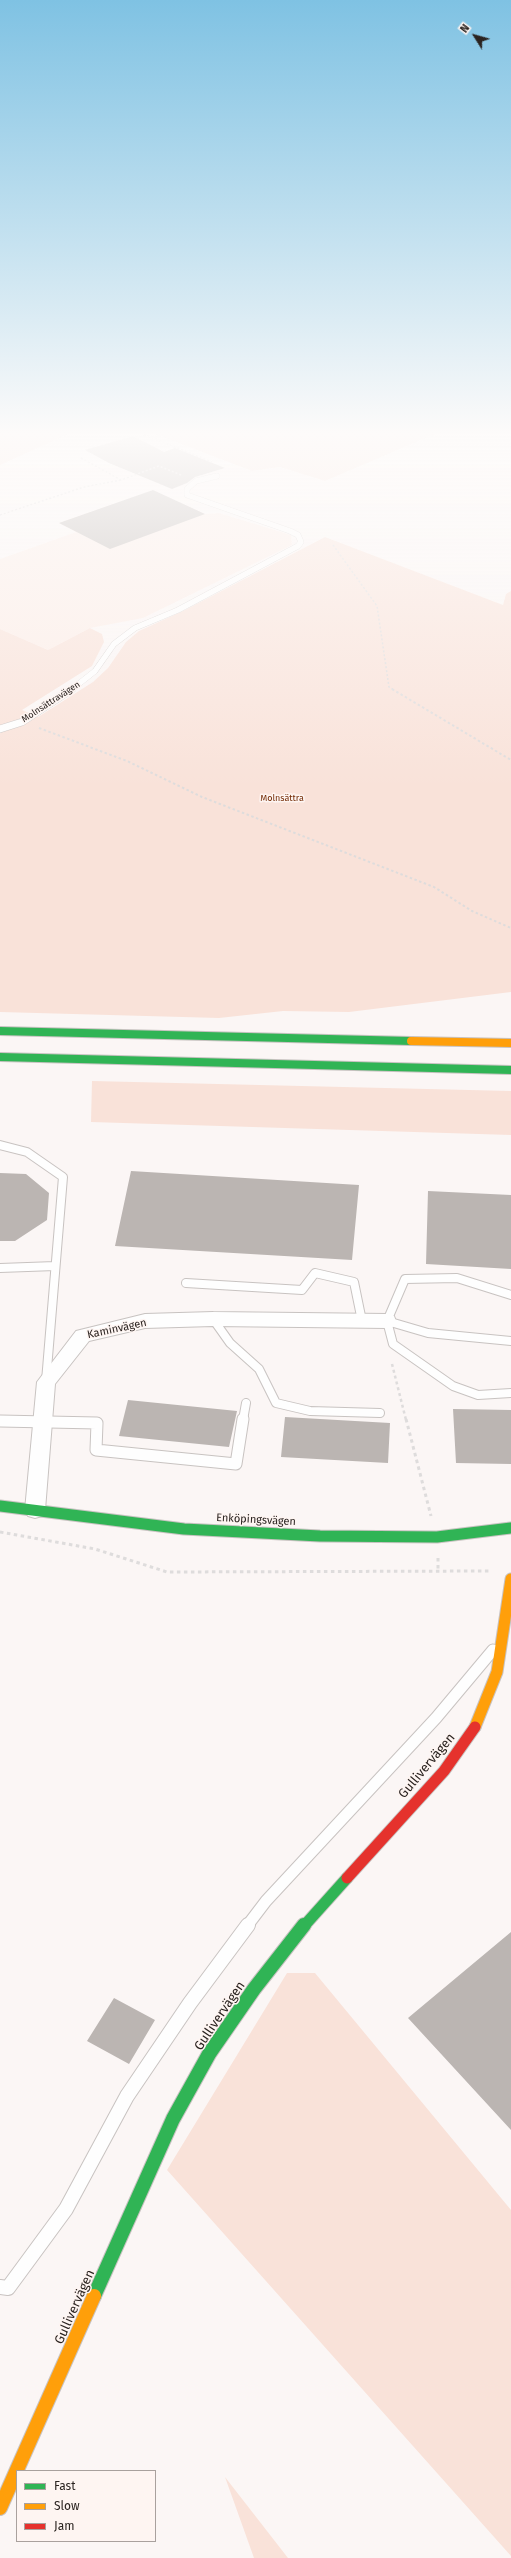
<!DOCTYPE html>
<html>
<head>
<meta charset="utf-8">
<style>
  body { margin:0 }
  #map { position:relative; width:511px; height:2558px; overflow:hidden; background:#fbf6f5; font-family:"Fira Sans",sans-serif }
  canvas { display:block }
  .legend { position:absolute; left:16px; top:2470px; width:140px; height:72px; box-sizing:border-box; background:#fef5f2; border:1px solid #a9a19e; margin:0; padding:5px 7px; list-style:none; font-size:12px; color:#2a2320 }
  .legend li { display:flex; align-items:center; gap:8px; height:20px }
  .legend b { width:20px; border:1px solid #a9a19e }
  .north { position:absolute; left:455px; top:16px; width:40px; height:40px; -webkit-text-stroke:3px #fef5f2; paint-order:stroke; rotate:307deg; font-size:11px; font-weight:700; line-height:16px; text-align:center; color:#2a2320 }
  .north::after { content:''; display:block; margin:auto; width:14px; height:18px; background:#2a2320; clip-path:polygon(50% 0,100% 100%,50% 72%,0 100%) }
</style>
</head>
<body>
<div id="map">
<canvas width="511" height="2558"></canvas>
<ul class="legend">
<li><b style="height:5px;background:#30b455"></b>Fast</li>
<li><b style="height:5px;background:#ff9f0a"></b>Slow</li>
<li><b style="height:5px;background:#e5322d"></b>Jam</li>
</ul>
<div class="north">N</div>
</div>
<script>
const ctx = document.querySelector('canvas').getContext('2d');
ctx.lineJoin = 'round';
function fill(path, color) {
  ctx.fillStyle = color;
  ctx.fill(path, 'evenodd');
}
function poly(rows) {
  const path = new Path2D();
  for (const r of rows) {
    path.moveTo(r[0], r[1]);
    for (let i = 2; i < r.length; i += 2) path.lineTo(r[i], r[i + 1]);
  }
  return path;
}
function stroke(path, color, width, dash) {
  ctx.strokeStyle = color;
  ctx.lineWidth = width;
  ctx.lineCap = dash ? 'butt' : 'round';
  ctx.setLineDash(dash || []);
  ctx.stroke(path);
}
function drawText(font, color, halo, rows, align = 'center') {
  ctx.font = font + ' "Fira Sans",sans-serif';
  ctx.lineWidth = 3;
  ctx.setLineDash([]);
  ctx.textBaseline = 'middle';
  ctx.strokeStyle = halo;
  ctx.fillStyle = color;
  for (const [text, x, y, turn = 0] of rows) {
    ctx.save();
    ctx.translate(x, y);
    ctx.rotate((+turn || 0) * Math.PI / 180);
    ctx.textAlign = isNaN(turn) ? turn : align;
    if (halo) ctx.strokeText(text, 0, 0);
    ctx.fillText(text, 0, 0);
    ctx.restore();
  }
}
fill(poly([
  [113,504,186,505,205,514,219,513,291,535,292,545,143,618,90,628,48,650,0,629,0,559,76,532,59,523]
]), '#fcede7');
fill(poly([
  [0,430,77,430,0,465],
  [145,430,444,430,325,481,280,467,252,471],
  [325,537,503,605,506,594,511,591,511,992,349,1012,283,1011,219,1018,0,1012,0,629,48,650,90,628,102,634,104,642,92,666,22,710,38,717,93,682,108,668,126,642,139,631,185,610],
  [92,1081,511,1091,511,1135,91,1122],
  [287,1973,315,1973,511,2210,511,2556,167,2170],
  [225,2477,288,2558,254,2558]
]), '#f9e2d9');
fill(poly([
  [133,436,164,452,175,448,225,468,195,477,187,483,172,489,109,463,85,450],
  [153,490,205,514,110,549,59,523],
  [131,1171,359,1185,352,1260,115,1246],
  [0,1173,26,1174,49,1193,47,1220,15,1241,0,1241],
  [428,1191,511,1195,511,1269,426,1264],
  [128,1400,237,1411,229,1447,119,1436],
  [453,1409,511,1410,511,1464,456,1463],
  [285,1417,390,1423,388,1463,281,1457],
  [511,1932,511,2130,408,2018],
  [114,1998,155,2020,129,2064,87,2041]
]), '#bbb5b2');
const laneFar4 = poly([
  [71,690,95,671,114,644,135,628,178,610,298,546,301,542,298,535,290,531,187,495,187,489,196,481,217,476]
]);
const laneFar3 = poly([
  [0,729,22,722,72,689]
]);
const laneFar2 = poly([
  [0,1145,27,1152,63,1177,46,1381],
  [0,1268,55,1266],
  [186,1283,302,1290,315,1273,354,1282,362,1321],
  [511,1295,457,1278,405,1279,387,1321,393,1344,453,1386,478,1395,511,1393],
  [213,1319,230,1343,259,1369,276,1403,310,1411,380,1413],
  [387,1321,428,1333,511,1341],
  [243,1420,246,1403]
]);
const laneFar1 = poly([
  [0,1421,97,1423,96,1450,236,1464,243,1419],
  [247,1926,266,1901,436,1718,493,1650]
]);
const lane = poly([
  [0,2287,8,2288,66,2209,127,2096,190,2003,248,1925]
]);
const street = poly([
  [213,1312,387,1314,394,1316,396,1321,394,1326,387,1328,213,1326,145,1328,89,1341,55,1384,45,1510,42,1516,35,1518,28,1516,25,1510,37,1382,76,1331,145,1314,213,1312]
]);
const fastFar2 = poly([
  [0,1031,411,1041],
  [0,1057,511,1070]
]);
const fastFar1 = poly([
  [0,1506,184,1529,320,1536,437,1537,511,1528],
  [304,1926,347,1878]
]);
const fast = poly([
  [94,2296,173,2119,209,2054,254,1989,304,1925]
]);
const slowFar2 = poly([
  [411,1041,511,1043]
]);
const slowFar1 = poly([
  [475,1727,497,1672,511,1579]
]);
const slow = poly([
  [0,2508,94,2296]
]);
const jam = poly([
  [347,1878,444,1771,475,1727]
]);
stroke(laneFar4, '#c8c3c1', 6);
stroke(laneFar3, '#c8c3c1', 8);
stroke(laneFar2, '#c8c3c1', 10);
stroke(laneFar1, '#c8c3c1', 13);
stroke(lane, '#c8c3c1', 16);
stroke(street, '#c8c3c1', 2);
stroke(fastFar2, '#c8c3c1', 10);
stroke(fastFar1, '#c8c3c1', 13);
stroke(fast, '#c8c3c1', 16);
stroke(slowFar2, '#c8c3c1', 10);
stroke(slowFar1, '#c8c3c1', 13);
stroke(slow, '#c8c3c1', 16);
stroke(jam, '#c8c3c1', 13);
stroke(poly([
  [133,430,212,462],
  [81,458,121,480,159,466,181,475],
  [0,515,84,487,121,480],
  [333,545,377,606,389,687,394,690]
]), '#dedcdc', 1.5, [2, 2]);
stroke(poly([
  [392,689,511,760],
  [39,728,127,761,202,797,434,887,472,911,511,928]
]), '#dedcdc', 2, [2.5, 2.5]);
stroke(poly([
  [392,1364,406,1420]
]), '#dedcdc', 2.5, [3, 3]);
stroke(poly([
  [406,1419,431,1516],
  [0,1532,95,1549,167,1572,489,1571],
  [438,1558,438,1570]
]), '#dedcdc', 3, [3.5, 3.5]);
stroke(laneFar4, '#fefefe', 5.5);
stroke(laneFar3, '#fefefe', 7);
stroke(laneFar2, '#fefefe', 8);
stroke(laneFar1, '#fefefe', 11);
stroke(lane, '#fefefe', 14);
fill(street, '#fefefe');
stroke(fastFar2, '#30b455', 8);
stroke(fastFar1, '#30b455', 11);
stroke(fast, '#30b455', 14);
stroke(slowFar2, '#ff9f0a', 8);
stroke(slowFar1, '#ff9f0a', 11);
stroke(slow, '#ff9f0a', 14);
stroke(jam, '#e5322d', 11);
const sky = ctx.createLinearGradient(0, 0, 0, 788);
sky.addColorStop(0, '#7fc2e3');
sky.addColorStop(0.55, '#fdfbfa');
sky.addColorStop(1, '#fdfbfa00');
ctx.fillStyle = sky;
ctx.fillRect(0, 0, 511, 788);
drawText('9px', '#2a2320', '#fef5f2', [
  ["Molnsättravägen",51,702,-33]
]);
drawText('9px', '#752d07', '#fef5f2', [
  ["Molnsättra",282,798]
]);
drawText('11px', '#2a2320', '#fef5f2', [
  ["Kaminvägen",117,1329,-12],
  ["Enköpingsvägen",256,1520,3]
]);
drawText('13px', '#2a2320', '#fef5f2', [
  ["Gullivervägen",427,1766,-50],
  ["Gullivervägen",220,2016,-56],
  ["Gullivervägen",75,2307,-66]
]);
</script>
</body>
</html>
